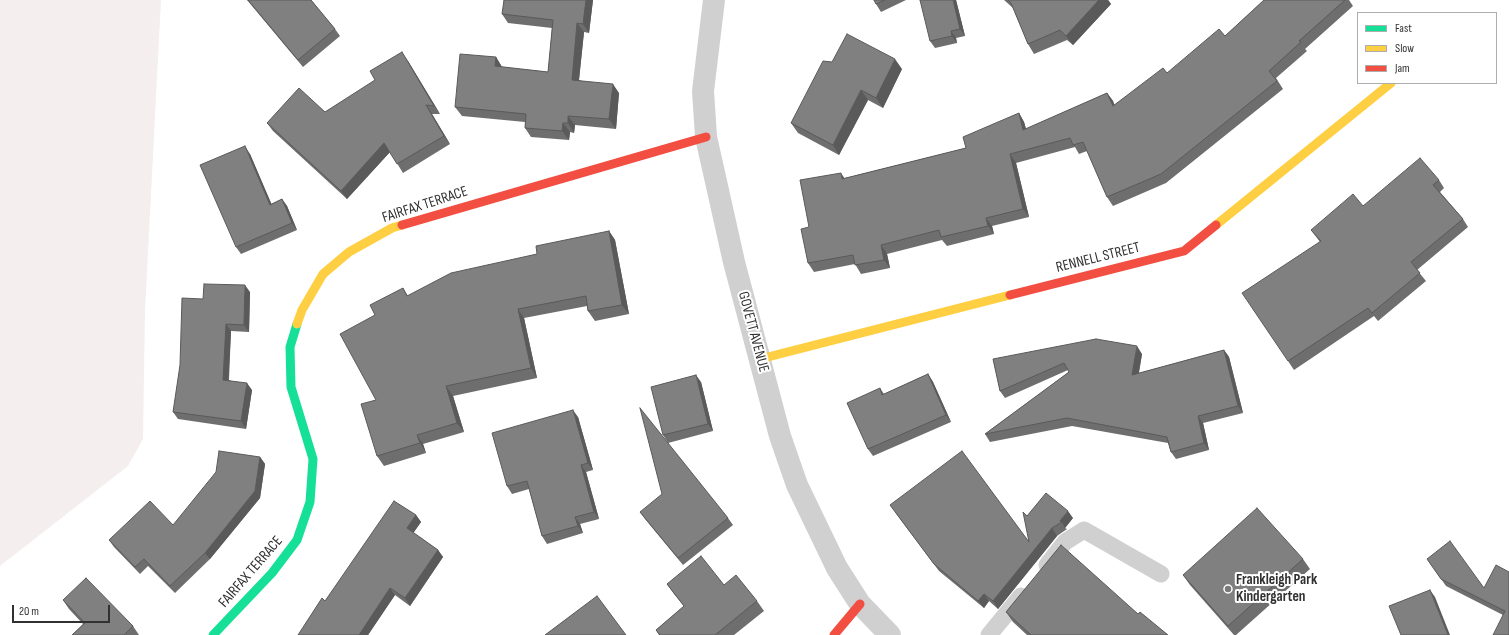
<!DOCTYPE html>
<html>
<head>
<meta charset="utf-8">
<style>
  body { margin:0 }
  #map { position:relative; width:1509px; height:635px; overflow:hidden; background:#fff; font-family:"Sofia Sans Condensed",sans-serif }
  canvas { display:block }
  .legend { position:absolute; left:1357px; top:12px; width:140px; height:72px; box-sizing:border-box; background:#fff; border:1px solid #adadad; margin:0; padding:5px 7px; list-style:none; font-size:12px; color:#313131 }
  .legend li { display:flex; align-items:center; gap:8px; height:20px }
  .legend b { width:20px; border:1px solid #adadad }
  .scale { position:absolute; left:12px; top:605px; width:98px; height:18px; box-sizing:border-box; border:2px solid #313131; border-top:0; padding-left:5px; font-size:12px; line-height:14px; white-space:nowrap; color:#313131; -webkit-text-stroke:3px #fff; paint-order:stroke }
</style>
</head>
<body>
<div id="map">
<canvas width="1509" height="635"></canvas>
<ul class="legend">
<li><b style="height:5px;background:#16e098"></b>Fast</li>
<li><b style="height:5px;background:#ffcf43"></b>Slow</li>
<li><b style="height:5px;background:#f24e42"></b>Jam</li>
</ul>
<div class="scale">20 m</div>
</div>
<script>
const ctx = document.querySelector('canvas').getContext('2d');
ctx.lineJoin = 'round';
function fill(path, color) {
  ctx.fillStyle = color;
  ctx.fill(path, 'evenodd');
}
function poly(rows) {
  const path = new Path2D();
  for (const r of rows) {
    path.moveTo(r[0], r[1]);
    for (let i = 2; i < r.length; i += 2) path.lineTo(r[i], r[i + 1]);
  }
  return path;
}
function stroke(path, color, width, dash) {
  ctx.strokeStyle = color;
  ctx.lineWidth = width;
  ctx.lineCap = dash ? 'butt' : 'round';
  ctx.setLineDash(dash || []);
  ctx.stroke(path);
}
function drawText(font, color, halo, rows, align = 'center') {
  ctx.font = font + ' "Sofia Sans Condensed",sans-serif';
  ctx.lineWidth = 4;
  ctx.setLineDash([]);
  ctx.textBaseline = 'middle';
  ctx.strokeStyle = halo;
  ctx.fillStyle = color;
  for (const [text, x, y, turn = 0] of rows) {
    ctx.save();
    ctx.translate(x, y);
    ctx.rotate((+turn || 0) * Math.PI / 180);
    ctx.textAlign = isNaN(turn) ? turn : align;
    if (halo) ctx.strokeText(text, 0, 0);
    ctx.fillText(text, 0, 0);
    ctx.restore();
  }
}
fill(poly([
  [0,0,161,0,145,311,143,439,128,466,0,566]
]), '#f5eeef');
stroke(poly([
  [1047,565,1065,542,1084,530,1161,574],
  [989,635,1021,596]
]), '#d0d0d0', 17);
stroke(poly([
  [714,0,703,91,706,137,734,262,780,436,797,485,837,568,860,604,890,635]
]), '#d0d0d0', 22);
stroke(poly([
  [213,635,272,573,297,540,310,502,313,459,291,387,290,347,297,324]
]), '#16e098', 9);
stroke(poly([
  [1216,225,1391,83],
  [297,324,302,310,323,274,349,252,392,228,402,225],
  [760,359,1010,295]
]), '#ffcf43', 9);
stroke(poly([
  [402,225,706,137],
  [1010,295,1184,251,1216,225],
  [834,635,860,604]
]), '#f24e42', 9);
fill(poly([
  [247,0,311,0,335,29,340,36,303,67],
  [593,0,589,33,584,32,579,80,619,93,616,129,575,125,574,133,570,132,569,140,531,137,525,128,525,122,462,116,455,107,496,57,502,67,548,72,552,28,508,23,502,14],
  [874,0,906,0,881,12,876,4],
  [956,0,965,36,956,38,957,43,935,48,930,41],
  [1004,0,1108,0,1111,4,1073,45,1067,40,1034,54,1028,44,1013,8],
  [1264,0,1349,0,1353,6,1305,49,1307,51,1276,78,1283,89,1166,183,1113,206,1107,197,1087,151,1079,154,1075,147,1016,163,1029,217,992,226,994,234,947,246,942,240,887,254,890,268,861,274,855,264,814,272,808,263,809,227,845,178,966,148,1019,113,1024,122,1026,129,1107,93,1113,101,1114,105,1167,73,1225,36],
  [408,61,440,114,432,114,450,144,403,173,390,152,347,199,273,131,267,123,325,112],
  [902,69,883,108,868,100,839,155,798,133,791,123],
  [250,154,271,204,282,199,287,206,297,230,241,254,236,247],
  [1439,180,1444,188,1440,192,1463,219,1468,227,1417,270,1426,281,1378,321,1374,316,1294,370,1288,361,1320,242,1311,230,1363,206],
  [609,231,615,240,629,314,595,321,588,311,587,306,524,318,537,378,453,396,464,432,423,444,426,453,384,466,377,456,376,400,375,315,403,288,408,296],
  [250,292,249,332,231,331,229,380,252,390,246,429,178,419,173,412,203,299],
  [1224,350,1229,357,1243,413,1203,423,1209,450,1176,459,1171,452,1168,443,1072,426,990,442,985,434,1069,372,1068,370,1005,398,1000,391,993,359,1142,354,1139,373],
  [928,374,933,382,951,422,873,456,868,449,880,388,884,394],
  [701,382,713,431,668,443,663,435],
  [578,417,593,470,586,472,599,519,580,524,583,533,547,544,542,536,529,489,512,494,507,486],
  [260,457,265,464,260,498,210,559,175,593,148,566,140,574,114,547,109,540,173,525],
  [640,512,728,518,733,525,683,565,645,519],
  [895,512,1029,542,1027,516,1073,518,1065,528,1067,529,1057,536,998,609,989,601,984,608,939,571],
  [416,515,421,522,413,533,438,550,443,557,410,606,395,595,368,635,298,635,325,601],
  [1303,559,1310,569,1236,635,1234,635,1190,585,1183,575],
  [1427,559,1484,588,1509,572,1509,635,1503,615,1446,586],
  [667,584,724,585,757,601,764,611,734,635,659,635,656,630,684,606,674,594],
  [63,600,133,626,139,635,72,635,83,624,69,609],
  [1006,612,1138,614,1168,635,1027,635,1013,622]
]), '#6e6e6e');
fill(poly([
  [586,0,593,0,589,33,583,24],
  [953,0,956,0,965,36,960,29],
  [1099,0,1108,0,1111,4,1073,45,1066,36],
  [577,23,584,32,578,89,572,80],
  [951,31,956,38,957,43,952,36],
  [402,52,408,61,440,114,434,106],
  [496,57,502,67,501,76,495,66],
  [895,59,902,69,883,108,876,98],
  [613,84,619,93,616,129,609,119],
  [861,90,868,100,839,155,833,145],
  [1107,93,1113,101,1118,115,1113,106],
  [426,105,432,114,450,144,444,136],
  [1019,113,1024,122,1029,139,1023,130],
  [568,116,575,125,574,133,568,123],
  [563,123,570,132,569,140,562,131],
  [384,143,390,152,347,199,341,191],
  [245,146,250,154,275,212,270,205],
  [1010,154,1016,163,1029,217,1023,209],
  [841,173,847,182,842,179],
  [282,199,287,206,297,230,292,223],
  [986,218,992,226,994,234,988,226],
  [609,231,615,240,629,314,622,305],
  [881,245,887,254,890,268,884,260],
  [245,285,250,292,249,332,244,325],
  [518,309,524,318,537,378,531,368],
  [226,324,231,331,228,387,223,380],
  [1137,346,1142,354,1137,382,1132,375],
  [1224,350,1229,357,1243,413,1238,406],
  [928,374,933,382,951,422,946,415],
  [696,375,701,382,713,431,708,424],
  [247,383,252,390,246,429,241,421],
  [446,386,453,396,464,432,457,423],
  [573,410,578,417,593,470,588,463],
  [1198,416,1203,423,1209,450,1204,443],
  [417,435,423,444,426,453,420,443],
  [260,457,265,464,260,498,210,559,205,553],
  [581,465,586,472,599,519,594,512],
  [1068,511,1073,518,1065,528,1062,522,1060,521],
  [416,515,421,522,412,535,407,528],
  [575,517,580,524,583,533,578,526],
  [1052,528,1057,536,998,609,993,601],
  [438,550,443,557,410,606,405,598],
  [390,588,395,595,368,635,359,635],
  [1430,590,1435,597,1450,635,1448,635],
  [984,594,989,601,984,608,978,601]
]), '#5a5a5a');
const building = poly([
  [248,0,311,0,335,29,298,60,248,0],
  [504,0,586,0,583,24,577,23,572,80,613,84,609,119,568,116,568,123,563,123,562,131,525,128,526,114,455,107,460,54,496,57,495,66,548,72,553,20,502,14,504,0],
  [874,0,885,0,876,4,874,0],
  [920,0,953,0,960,29,951,31,952,36,930,41,920,0],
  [1008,0,1099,0,1066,36,1060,30,1028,44,1011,3,1008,0],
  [1264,0,1345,0,1299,41,1301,42,1269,71,1277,81,1161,174,1107,197,1083,142,1073,145,1070,138,1010,154,1023,209,986,218,988,226,941,237,939,230,881,245,884,260,855,265,853,255,808,263,801,229,809,227,800,180,841,173,842,179,966,148,963,137,1019,113,1023,130,1107,93,1113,106,1163,68,1167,73,1219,29,1225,36,1264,0],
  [847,34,895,59,876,98,861,90,833,145,791,123,823,61,832,62,847,34],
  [402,52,434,106,426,105,444,136,397,164,384,143,341,191,267,123,299,88,325,112,375,80,370,71,402,52],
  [245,146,270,205,282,199,292,223,236,247,200,165,245,146],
  [1420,158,1439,180,1433,185,1463,219,1411,262,1420,273,1372,313,1368,308,1288,361,1242,293,1321,241,1311,230,1353,194,1363,206,1420,158],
  [609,231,622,305,588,311,586,296,518,309,531,368,446,386,457,423,417,435,420,443,377,456,361,404,376,400,340,334,375,315,370,305,403,288,407,296,451,273,537,254,536,246,609,231],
  [204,284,245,285,244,325,226,324,223,380,247,383,241,421,173,412,180,365,182,298,203,299,204,284],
  [1096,339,1137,346,1132,375,1224,350,1238,406,1198,416,1204,443,1171,452,1167,437,1067,418,985,434,1069,372,1064,363,1000,391,993,359,1096,339],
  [928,374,946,415,868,449,847,403,880,388,882,395,928,374],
  [696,375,708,424,663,435,651,387,696,375],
  [640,408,728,518,678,558,640,512,662,494,640,408],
  [573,410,588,463,581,465,594,512,575,517,578,526,542,536,527,481,507,486,492,433,573,410],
  [219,451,260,457,255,491,205,553,170,586,144,559,135,567,109,540,150,501,173,525,216,472,219,451],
  [962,451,1029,542,1023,512,1027,516,1046,493,1068,511,1060,521,1062,522,1052,528,993,601,984,594,978,601,934,564,890,505,962,451],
  [394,501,416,515,407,528,438,550,405,598,390,588,359,635,298,635,322,598,325,601,394,501],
  [1257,508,1303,559,1228,626,1183,575,1257,508],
  [1450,541,1484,588,1496,565,1509,572,1509,635,1493,635,1505,611,1441,579,1427,559,1450,541],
  [1061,545,1138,614,1140,612,1168,635,1031,635,1006,612,1061,545],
  [701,556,724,585,736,575,757,601,715,635,660,635,656,630,684,606,667,584,701,556],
  [86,578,133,626,124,635,72,635,85,623,63,600,86,578],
  [1430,590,1448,635,1401,635,1389,606,1430,590],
  [597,596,626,635,545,635,597,596]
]);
fill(building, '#808080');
stroke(building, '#5a5a5a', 1);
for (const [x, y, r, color] of [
  [1228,589,4,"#797979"]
]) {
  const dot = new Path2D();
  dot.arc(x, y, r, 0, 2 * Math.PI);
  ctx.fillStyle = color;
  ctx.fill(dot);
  stroke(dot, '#fff', 1.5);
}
drawText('15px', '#313131', '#fff', [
  ["FAIRFAX TERRACE",425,205,-18],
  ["RENNELL STREET",1098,258,-14],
  ["GOVETT AVENUE",753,332,75],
  ["FAIRFAX TERRACE",251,572,-49]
]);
drawText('bold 15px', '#313131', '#fff', [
  ["Frankleigh Park",1236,580],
  ["Kindergarten",1236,597]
], 'left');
</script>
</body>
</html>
